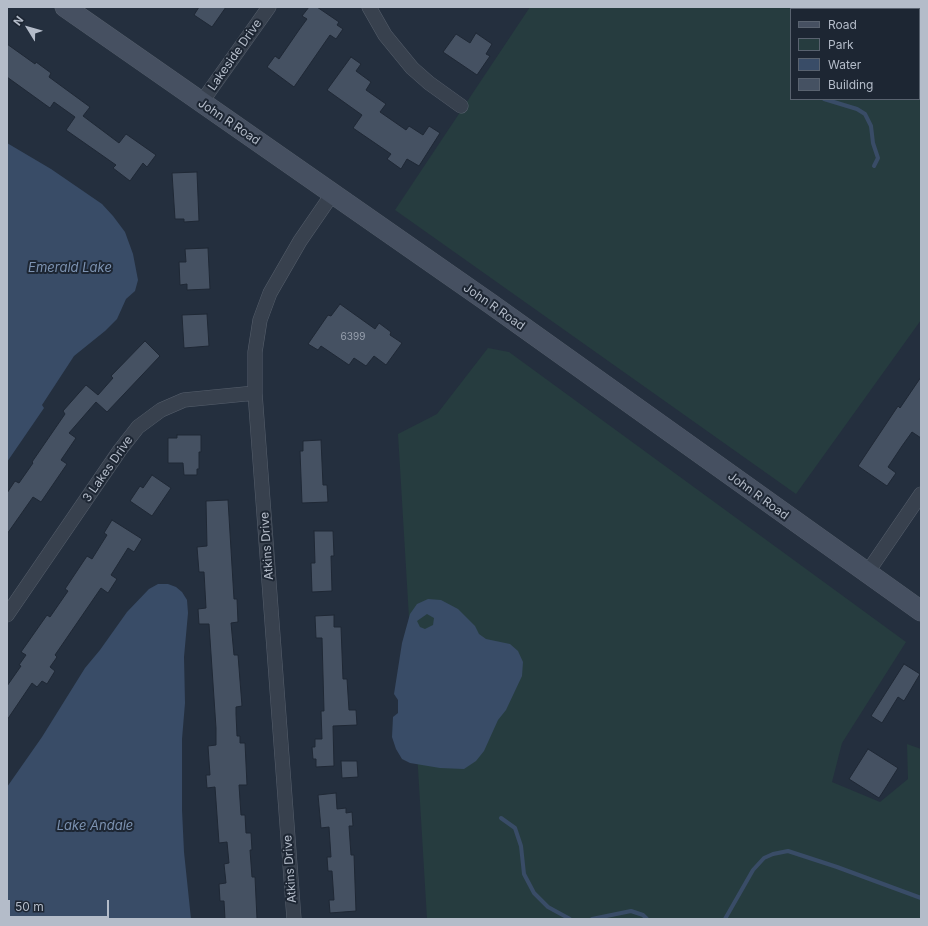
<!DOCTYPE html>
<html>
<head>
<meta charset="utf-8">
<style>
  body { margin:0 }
  #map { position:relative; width:928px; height:926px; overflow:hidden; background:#242f3e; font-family:Inter,sans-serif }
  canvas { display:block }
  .frame { position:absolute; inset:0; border:8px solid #b4bcc9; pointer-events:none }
  .legend { position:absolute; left:790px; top:8px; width:130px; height:92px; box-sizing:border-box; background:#1d2633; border:1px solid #59626f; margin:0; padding:5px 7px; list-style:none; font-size:12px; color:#b4bcc9 }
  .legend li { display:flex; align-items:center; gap:8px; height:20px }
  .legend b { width:20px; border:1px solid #59626f }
  .north { position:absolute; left:8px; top:8px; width:40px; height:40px; -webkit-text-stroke:3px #1d2633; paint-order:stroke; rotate:307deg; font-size:11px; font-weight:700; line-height:16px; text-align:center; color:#b4bcc9 }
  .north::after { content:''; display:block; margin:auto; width:14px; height:18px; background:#b4bcc9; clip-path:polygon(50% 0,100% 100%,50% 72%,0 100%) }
  .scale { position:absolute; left:8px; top:900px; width:101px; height:18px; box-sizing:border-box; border:2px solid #b4bcc9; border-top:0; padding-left:5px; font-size:12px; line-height:14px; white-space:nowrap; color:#b4bcc9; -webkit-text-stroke:3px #1d2633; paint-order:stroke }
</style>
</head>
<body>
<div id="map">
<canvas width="928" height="926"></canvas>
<div class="frame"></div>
<ul class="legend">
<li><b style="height:5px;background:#465061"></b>Road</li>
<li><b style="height:11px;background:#263c3f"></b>Park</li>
<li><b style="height:11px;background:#394c67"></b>Water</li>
<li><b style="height:11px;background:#455162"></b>Building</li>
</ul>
<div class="north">N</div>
<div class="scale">50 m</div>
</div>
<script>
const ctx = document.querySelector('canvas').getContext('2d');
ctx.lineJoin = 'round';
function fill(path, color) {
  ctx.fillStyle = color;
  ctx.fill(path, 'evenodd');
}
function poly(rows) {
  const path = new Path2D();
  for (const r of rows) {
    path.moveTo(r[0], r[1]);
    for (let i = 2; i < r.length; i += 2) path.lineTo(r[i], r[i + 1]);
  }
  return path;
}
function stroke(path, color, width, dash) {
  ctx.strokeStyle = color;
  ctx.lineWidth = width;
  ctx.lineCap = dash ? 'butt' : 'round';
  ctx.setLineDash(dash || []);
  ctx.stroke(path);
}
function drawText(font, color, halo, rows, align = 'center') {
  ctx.font = font + ' Inter,sans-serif';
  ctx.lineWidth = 4;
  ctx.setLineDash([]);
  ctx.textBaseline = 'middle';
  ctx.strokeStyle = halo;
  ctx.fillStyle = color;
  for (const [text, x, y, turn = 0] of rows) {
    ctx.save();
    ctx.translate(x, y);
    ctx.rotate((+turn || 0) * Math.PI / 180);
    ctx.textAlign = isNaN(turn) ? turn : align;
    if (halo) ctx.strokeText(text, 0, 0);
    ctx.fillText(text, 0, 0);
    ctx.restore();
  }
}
fill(poly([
  [530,7,921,7,921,320,796,494,395,210],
  [791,9,919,9,919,99,791,99],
  [488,348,509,352,906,642,842,743,832,782,880,802,908,779,907,744,921,749,921,919,427,919,398,434,437,414]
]), '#263c3f');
fill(poly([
  [7,143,51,169,102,204,113,216,125,232,133,254,138,280,135,291,126,299,117,319,105,331,74,356,42,405,44,408,7,462],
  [158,584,168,584,176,587,182,592,187,600,188,613,184,657,185,703,182,739,182,810,184,852,191,919,7,919,7,787,42,737,85,668,100,650,127,612,149,589],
  [428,599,441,600,458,609,475,626,479,634,486,639,510,644,518,651,523,662,522,676,506,710,498,720,484,751,476,761,464,769,440,768,410,763,402,759,396,749,392,737,393,717,398,713,398,700,394,694,402,643,410,614,417,604],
  [427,614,434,618,433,625,425,629,420,627,417,621]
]), '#394c67');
stroke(poly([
  [817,9,818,7],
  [824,99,857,109,865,114,871,126,873,143,878,158,874,166],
  [501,818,515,828,521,846,524,874,534,893,548,907,570,919],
  [592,919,631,911,643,915,647,919],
  [725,919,753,870,764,858,773,854,788,851,837,867,921,898]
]), '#394c67', 4);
const building = poly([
  [199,7,226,7,212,27,194,15,199,7],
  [309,7,317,7,339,22,337,25,343,29,336,39,330,35,294,87,267,67,275,56,279,59,299,30,307,19,302,16,309,7],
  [476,33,492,44,486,54,490,56,477,75,443,52,456,34,470,43,476,33],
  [7,44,35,64,36,62,51,73,49,77,90,107,83,116,119,143,126,134,156,155,147,167,143,163,130,181,113,168,116,165,66,130,75,117,54,102,50,108,7,77,7,44],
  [351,57,361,64,356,71,371,82,366,90,386,104,380,112,406,130,409,126,423,135,429,126,440,133,419,166,407,159,401,169,387,159,391,154,353,128,362,115,327,90,351,57],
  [197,172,199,221,184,222,184,219,175,219,172,173,197,172],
  [208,248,210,289,187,290,187,284,180,285,179,262,186,262,185,249,208,248],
  [340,304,375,329,379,323,391,332,390,335,402,343,386,365,374,356,366,366,354,358,349,365,321,346,318,350,308,344,328,315,331,316,340,304],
  [207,314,209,346,184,348,182,315,207,314],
  [145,341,160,356,107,412,96,402,69,433,76,438,61,460,67,464,41,502,33,497,7,534,7,493,15,481,19,483,33,463,32,462,65,414,63,411,86,385,98,395,113,378,111,376,145,341],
  [921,377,921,438,912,432,902,446,888,467,896,473,887,486,858,466,898,406,900,408,921,377],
  [177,435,201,435,201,452,199,452,199,469,197,469,197,475,184,475,183,463,168,463,168,438,177,438,177,435],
  [321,440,323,485,327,485,328,502,302,503,300,451,303,451,303,441,321,440],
  [152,475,171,488,152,516,130,501,140,486,143,488,152,475],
  [228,500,234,599,237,599,238,622,231,623,234,655,238,655,242,706,236,707,236,714,237,736,240,736,240,743,245,743,247,785,239,785,241,815,245,815,246,833,251,833,252,850,250,850,252,877,255,877,257,919,225,919,224,901,220,901,219,884,226,883,224,864,229,863,227,842,219,843,215,787,207,788,206,775,210,775,208,746,216,745,216,728,209,624,199,624,198,609,206,608,204,572,199,572,197,547,207,546,206,501,228,500],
  [112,520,142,539,134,552,128,548,111,575,117,579,108,593,101,588,55,655,57,657,50,667,55,671,47,684,42,681,37,687,32,683,7,720,7,686,21,666,19,665,26,655,21,652,47,615,50,617,68,591,65,589,87,556,92,559,107,535,104,533,112,520],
  [314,531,333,531,334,556,331,556,332,591,312,592,311,563,315,563,314,531],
  [334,615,334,627,341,627,343,679,347,679,349,710,356,710,357,725,333,726,334,766,316,767,316,759,313,759,312,747,315,747,315,739,322,739,321,711,324,711,322,638,316,638,315,616,334,615],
  [904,664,920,674,904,701,898,697,882,723,871,716,904,664],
  [868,749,898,768,879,798,849,779,868,749],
  [341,761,357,761,358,777,342,778,341,761],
  [336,793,337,809,346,808,346,813,352,812,353,826,349,826,351,855,354,855,356,911,330,913,329,900,334,900,332,871,328,871,327,857,331,857,329,827,321,828,318,795,336,793]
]);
fill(building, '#455162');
stroke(building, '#1f2835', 1);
const minor = poly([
  [369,7,385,35,412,68,429,83,461,106],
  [201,103,269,7],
  [867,573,921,494],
  [7,615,120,450,138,427,161,410,184,400,255,393],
  [294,919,255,393,255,352,260,320,270,293,300,241,333,193]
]);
const secondary = poly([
  [65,7,491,304,921,611]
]);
stroke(minor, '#565f6c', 15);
stroke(secondary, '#565f6c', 21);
stroke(minor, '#38414e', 14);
stroke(secondary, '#465061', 20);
drawText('10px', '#98a1af', null, [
  ["6399",353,337]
]);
drawText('12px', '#b4bcc9', '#1d2633', [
  ["Lakeside Drive",235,55,-55],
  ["John R Road",229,122,34],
  ["John R Road",494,307,35],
  ["3 Lakes Drive",108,469,-55],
  ["John R Road",758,496,36],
  ["Atkins Drive",267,546,-94],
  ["Atkins Drive",290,869,-94]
]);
drawText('italic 13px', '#7c92b1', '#1d2633', [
  ["Emerald Lake",70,268],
  ["Lake Andale",95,826]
]);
</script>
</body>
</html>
